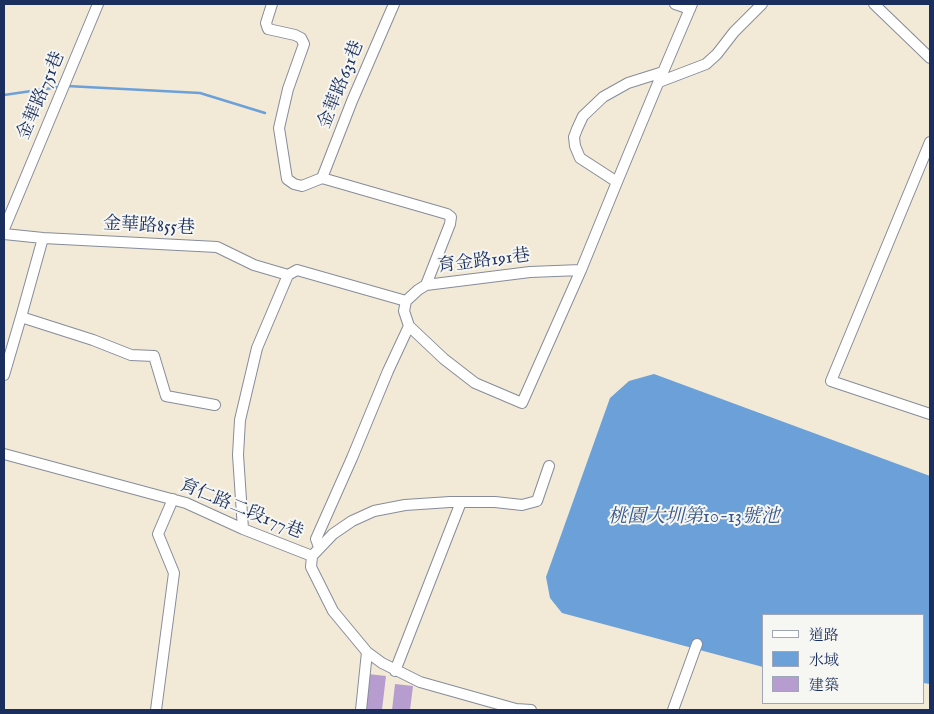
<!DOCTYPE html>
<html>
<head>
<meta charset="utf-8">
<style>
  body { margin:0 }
  #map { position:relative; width:934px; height:714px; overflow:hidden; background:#f2ead7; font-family:"IM FELL English","Noto Serif TC",serif }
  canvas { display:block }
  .frame { position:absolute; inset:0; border:5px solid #1b2f5e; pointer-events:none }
  .legend { position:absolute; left:762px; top:614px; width:162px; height:90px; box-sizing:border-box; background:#f6f6f2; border:1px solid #9ea6b7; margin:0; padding:6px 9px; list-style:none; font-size:15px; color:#1b2f5e }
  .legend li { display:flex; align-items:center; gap:10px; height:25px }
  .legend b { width:25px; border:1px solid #9ea6b7 }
</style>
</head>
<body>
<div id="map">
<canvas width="934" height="714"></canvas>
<div class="frame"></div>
<ul class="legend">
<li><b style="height:6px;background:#fff"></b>道路</li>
<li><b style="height:14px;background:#6ca0d8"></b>水域</li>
<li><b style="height:14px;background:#b79dcf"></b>建築</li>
</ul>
</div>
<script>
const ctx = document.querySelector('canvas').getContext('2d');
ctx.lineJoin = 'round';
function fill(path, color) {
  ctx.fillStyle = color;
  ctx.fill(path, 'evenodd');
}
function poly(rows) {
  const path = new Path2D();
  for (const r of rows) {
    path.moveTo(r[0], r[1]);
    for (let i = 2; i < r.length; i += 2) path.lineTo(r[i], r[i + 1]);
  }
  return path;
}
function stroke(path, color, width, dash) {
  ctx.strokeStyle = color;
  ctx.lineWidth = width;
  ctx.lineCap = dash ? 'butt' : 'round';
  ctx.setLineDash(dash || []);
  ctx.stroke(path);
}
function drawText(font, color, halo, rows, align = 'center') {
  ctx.font = font + ' "IM FELL English","Noto Serif TC",serif';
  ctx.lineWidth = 4;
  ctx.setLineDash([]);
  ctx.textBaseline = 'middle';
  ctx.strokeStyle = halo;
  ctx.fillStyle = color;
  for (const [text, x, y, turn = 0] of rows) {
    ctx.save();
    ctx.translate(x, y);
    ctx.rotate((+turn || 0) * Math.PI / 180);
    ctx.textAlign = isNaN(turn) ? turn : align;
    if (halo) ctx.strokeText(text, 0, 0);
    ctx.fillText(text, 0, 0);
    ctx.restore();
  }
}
fill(poly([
  [654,374,930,476,930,684,923,683,923,615,763,615,763,667,562,613,550,598,546,577,610,398,629,381]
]), '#6ca0d8');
stroke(poly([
  [67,86,200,93,265,113],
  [4,95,59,87]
]), '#6ca0d8', 2.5);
fill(poly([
  [368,674,386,676,382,710,364,710],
  [395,684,413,686,410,710,392,710]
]), '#b79dcf');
const minor = poly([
  [272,4,266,23,268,29,295,35,301,38,304,44,288,89,279,128,287,179,294,184,302,186,322,178],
  [675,4,690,9],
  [874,4,930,58],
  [659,82,706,64,717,54,734,32,762,4],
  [930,142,831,381,930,414],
  [322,178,447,214,451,217,450,224,426,285],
  [322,178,352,101,394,4],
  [617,182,661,76],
  [4,229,98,4],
  [4,234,43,238,217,247,254,265,288,275],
  [581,270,530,272,426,285,418,290,406,301,404,311,409,326,444,359,475,383,522,403,581,270,617,182,580,158,575,146,574,137,577,129,583,116,603,97,628,83,663,72,692,4],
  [21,317,43,238],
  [4,375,21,317,93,340,131,355,154,356,166,396,215,405],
  [4,454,186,503,243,529,312,556,333,534,352,521,374,511,405,505,450,502,495,502,522,505,537,501,549,466],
  [243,529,238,455,240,420,257,348,288,275,297,270,406,301],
  [319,547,316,539,352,458,388,371,409,326],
  [312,556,311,567,333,611,367,652,382,663,420,682,516,709,531,710],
  [395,671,461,502],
  [156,710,174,573,158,534,173,499],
  [361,710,367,652],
  [673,710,697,644]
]);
stroke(minor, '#868c9a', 12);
stroke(minor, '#fff', 10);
drawText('18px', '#1b2f5e', '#f6f6f2', [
  ["金華路631巷",342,85,-68],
  ["金華路751巷",42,96,-67],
  ["金華路855巷",149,227,3],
  ["育金路191巷",484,262,-7],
  ["育仁路二段177巷",241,510,22]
]);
drawText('italic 19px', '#375789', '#f6f6f2', [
  ["桃園大圳第10-13號池",694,518]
]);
</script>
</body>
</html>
